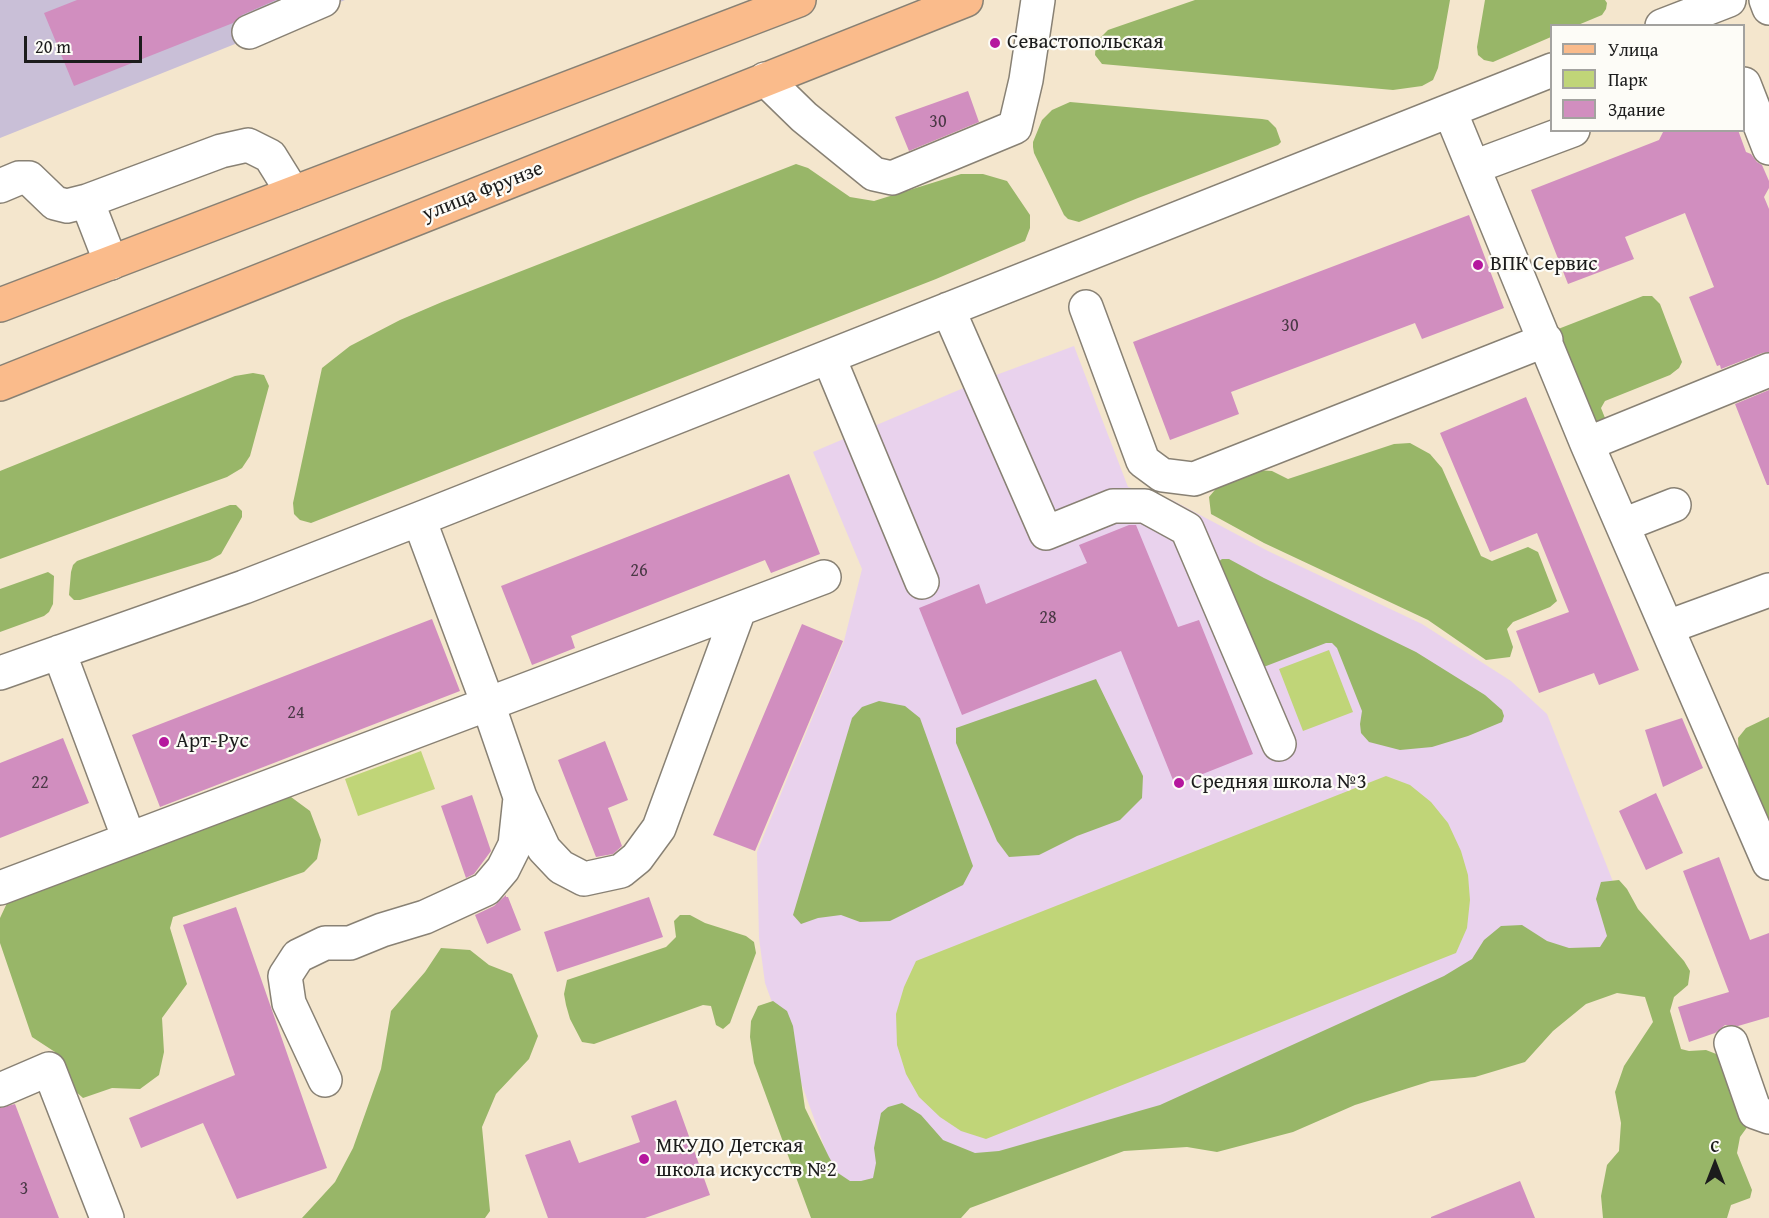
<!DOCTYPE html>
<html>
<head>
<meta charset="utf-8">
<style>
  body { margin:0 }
  #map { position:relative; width:1769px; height:1218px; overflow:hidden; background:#f4e6cd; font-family:"Gentium Book Plus",serif }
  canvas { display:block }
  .legend { position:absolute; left:1550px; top:24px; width:195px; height:108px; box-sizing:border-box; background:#fdfcf7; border:2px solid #a3a29f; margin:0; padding:8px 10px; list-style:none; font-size:18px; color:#1c1c1c }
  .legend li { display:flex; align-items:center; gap:12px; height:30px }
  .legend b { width:30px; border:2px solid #a3a29f }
  .north { position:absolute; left:1685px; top:1134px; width:60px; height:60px; -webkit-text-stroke:4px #fdfcf7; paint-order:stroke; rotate:0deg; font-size:16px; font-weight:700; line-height:24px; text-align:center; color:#1c1c1c }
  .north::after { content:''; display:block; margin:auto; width:21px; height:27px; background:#1c1c1c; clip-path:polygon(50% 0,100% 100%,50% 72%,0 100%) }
  .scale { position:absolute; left:24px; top:36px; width:118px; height:27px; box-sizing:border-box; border:3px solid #1c1c1c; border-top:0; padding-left:8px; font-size:18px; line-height:21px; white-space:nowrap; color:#1c1c1c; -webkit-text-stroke:4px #fdfcf7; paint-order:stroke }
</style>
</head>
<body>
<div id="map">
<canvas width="1769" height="1218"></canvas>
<ul class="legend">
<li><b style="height:8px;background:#fabb8b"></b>Улица</li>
<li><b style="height:16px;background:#c0d578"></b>Парк</li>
<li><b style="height:16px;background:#d18ebf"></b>Здание</li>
</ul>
<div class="north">С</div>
<div class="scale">20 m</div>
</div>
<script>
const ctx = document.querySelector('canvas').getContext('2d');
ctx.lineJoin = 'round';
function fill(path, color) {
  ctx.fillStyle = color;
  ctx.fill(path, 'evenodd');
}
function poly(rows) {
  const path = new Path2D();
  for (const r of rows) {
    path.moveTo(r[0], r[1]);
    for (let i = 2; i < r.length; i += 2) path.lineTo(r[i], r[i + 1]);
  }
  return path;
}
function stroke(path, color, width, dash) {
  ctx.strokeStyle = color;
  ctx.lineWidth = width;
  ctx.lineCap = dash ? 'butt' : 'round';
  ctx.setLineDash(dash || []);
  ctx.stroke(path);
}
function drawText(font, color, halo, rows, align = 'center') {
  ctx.font = font + ' "Gentium Book Plus",serif';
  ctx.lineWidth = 4.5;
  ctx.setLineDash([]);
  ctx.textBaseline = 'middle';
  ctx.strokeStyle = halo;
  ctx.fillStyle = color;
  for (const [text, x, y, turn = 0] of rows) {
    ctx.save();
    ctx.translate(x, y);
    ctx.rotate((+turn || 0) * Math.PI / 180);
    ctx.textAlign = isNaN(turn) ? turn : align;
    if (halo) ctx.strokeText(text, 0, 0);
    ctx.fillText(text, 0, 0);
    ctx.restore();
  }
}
fill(poly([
  [1074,346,1128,487,1172,500,1268,551,1422,624,1511,681,1547,714,1636,940,850,1218,765,983,759,938,757,852,844,641,862,569,813,452,980,381]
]), '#e9d2ed');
fill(poly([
  [0,0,345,0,0,138]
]), '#c9bfd7');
fill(poly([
  [1329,650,1353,712,1303,731,1279,669],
  [421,751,435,789,358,816,345,779],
  [1386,776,1410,785,1431,802,1448,823,1461,851,1468,875,1470,900,1467,928,1456,953,986,1139,961,1131,940,1117,919,1097,906,1074,897,1045,896,1014,904,987,916,961]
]), '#c0d578');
fill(poly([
  [1195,0,1450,0,1438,68,1433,80,1422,86,1393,90,1102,64,1095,55,1096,42,1108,30],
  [1485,0,1605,0,1607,3,1606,9,1602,15,1578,25,1552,26,1551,37,1493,62,1484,60,1478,55,1477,47],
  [1070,102,1262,119,1268,120,1276,128,1281,142,1278,145,1138,198,1079,222,1068,219,1064,215,1034,153,1033,147,1033,142,1042,120,1052,110],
  [796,164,808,168,850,197,874,201,961,174,983,174,1007,181,1030,215,1030,228,1025,241,936,279,311,523,300,520,294,514,293,503,322,368,350,346,400,320,442,302],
  [1643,296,1652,296,1660,304,1682,362,1679,368,1670,375,1605,401,1601,408,1607,423,1594,434,1553,331],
  [253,373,264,375,269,386,250,456,242,468,227,477,0,559,0,471,235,376],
  [1410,443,1430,454,1442,468,1481,556,1492,561,1528,547,1538,552,1557,601,1550,607,1513,622,1507,629,1513,647,1510,657,1486,660,1428,620,1264,543,1211,514,1209,497,1224,479,1241,469,1272,471,1288,479,1394,444],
  [230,505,236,505,242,511,242,517,221,554,210,560,80,600,74,600,69,595,71,572,73,565,77,561],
  [1222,559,1229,559,1264,578,1416,652,1485,695,1502,710,1504,716,1502,722,1468,736,1432,747,1400,750,1369,742,1361,733,1360,724,1362,711,1337,648,1332,643,1326,643,1261,668,1218,562],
  [48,572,54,576,53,604,49,612,44,616,0,632,0,589],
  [1096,679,1143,776,1142,798,1120,820,1077,836,1039,855,1009,857,997,841,956,743,956,728],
  [879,701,905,706,920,718,973,866,963,885,890,921,860,922,841,915,818,918,801,924,793,915,852,718,862,707],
  [1769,717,1769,826,1739,760,1738,738,1746,728],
  [291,797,310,811,321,840,317,859,304,872,173,917,170,928,187,984,162,1018,164,1052,159,1075,140,1089,112,1088,83,1098,63,1080,55,1052,32,1037,0,943,0,918,7,903,271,798],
  [1619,880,1627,889,1638,909,1684,961,1690,971,1688,985,1674,997,1670,1011,1681,1049,1689,1051,1706,1050,1724,1057,1748,1126,1740,1137,1737,1153,1752,1190,1750,1198,1731,1205,1727,1218,1603,1218,1601,1196,1607,1165,1619,1151,1621,1123,1615,1092,1624,1066,1653,1022,1645,997,1617,993,1586,1004,1553,1031,1525,1062,1475,1077,1431,1081,1355,1105,1293,1132,1217,1152,1187,1147,1124,1151,970,1208,961,1218,811,1218,754,1063,750,1037,751,1021,758,1006,773,1001,787,1011,793,1026,805,1108,829,1157,838,1173,850,1181,861,1181,873,1178,876,1163,874,1148,881,1113,888,1107,902,1103,921,1115,943,1140,975,1153,999,1151,1160,1105,1444,976,1472,959,1484,940,1501,926,1522,925,1547,941,1569,948,1600,947,1607,936,1596,899,1601,882],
  [680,915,690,915,705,923,746,936,754,942,756,953,730,1023,723,1029,716,1025,711,1006,703,1005,594,1044,582,1042,570,1019,566,1005,564,994,567,980,666,947,676,937,674,921],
  [441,948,470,950,489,965,512,974,538,1036,529,1059,496,1094,482,1127,490,1211,485,1218,302,1218,335,1182,353,1148,381,1069,391,1011,425,972]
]), '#98b668');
fill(poly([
  [77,0,276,0,242,15,233,23,74,86,44,13],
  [968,91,979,122,909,151,895,117],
  [1664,130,1738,130,1746,152,1751,154,1757,162,1762,165,1769,181,1769,188,1764,197,1769,209,1769,352,1762,353,1721,369,1720,365,1717,366,1689,297,1714,287,1685,213,1625,237,1634,259,1568,284,1531,190,1659,140],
  [1469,215,1504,308,1422,339,1415,323,1231,392,1239,414,1170,440,1133,342],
  [1769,390,1769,485,1767,485,1735,404],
  [1526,397,1639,670,1599,685,1594,673,1539,693,1516,631,1569,612,1537,533,1490,552,1440,433],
  [789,474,820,554,771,573,765,560,571,636,575,648,532,665,501,586],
  [1129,525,1136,525,1178,627,1199,620,1253,754,1175,785,1121,651,962,715,919,608,979,584,986,604,1087,563,1079,545],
  [432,619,460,691,160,807,132,735],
  [802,624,843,641,755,851,713,835],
  [1682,718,1703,768,1663,787,1645,730],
  [63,738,89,803,0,838,0,763],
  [605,741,628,800,608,808,622,846,613,854,596,857,558,760],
  [1656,793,1683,853,1646,870,1619,811],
  [472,795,491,851,474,874,466,878,441,806],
  [1719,857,1750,940,1769,933,1769,1017,1738,1026,1725,1025,1715,1033,1689,1042,1678,1007,1729,992,1683,871],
  [506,895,506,897,508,897,521,930,487,944,475,915,494,906],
  [649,897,663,937,557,972,544,932],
  [236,907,327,1168,237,1199,203,1123,141,1148,129,1118,235,1075,183,925],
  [676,1100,710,1195,645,1218,548,1218,525,1155,570,1140,579,1163,640,1142,631,1116],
  [15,1104,36,1159,59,1218,0,1218,0,1108],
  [1520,1181,1535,1218,1431,1218,1431,1217]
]), '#d18ebf');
const minor = poly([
  [1766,0,1769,8],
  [1662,26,1729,0],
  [249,32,323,0],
  [765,79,804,117,874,174,892,178,1015,127,1026,80,1038,0],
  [1744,84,1769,148],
  [1450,111,1587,444,1769,863],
  [1474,167,1573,130],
  [0,186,19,178,29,178,55,203,67,206,87,201,111,263],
  [87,201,221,151,248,145,270,156,293,193],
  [1086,307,1143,461,1162,475,1194,479,1546,340],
  [948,309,1046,533,1113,506,1145,506,1187,529,1279,744],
  [829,358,922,582],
  [1587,444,1769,370],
  [1623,525,1674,505],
  [739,610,659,828,637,858,621,871,584,879,561,867,544,849,520,797,488,704,824,577],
  [1668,627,1769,590],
  [59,652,129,839],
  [0,673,244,587,419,519,1552,70],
  [0,888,488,704,419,519],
  [1731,1043,1755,1112,1769,1117],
  [325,1080,289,1003,285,976,298,956,325,943,350,943,382,930,425,917,486,889,503,869,515,845,520,798],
  [0,1090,49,1069,107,1218]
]);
const major = poly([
  [0,305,799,0],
  [0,384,966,0]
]);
stroke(minor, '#888174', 36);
stroke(major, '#888174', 36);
stroke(minor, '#fff', 33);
stroke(major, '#fabb8b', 33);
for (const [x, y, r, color] of [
  [995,43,6,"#b5179e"],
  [1478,265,6,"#b5179e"],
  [164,742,6,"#b5179e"],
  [1179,783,6,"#b5179e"],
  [644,1159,6,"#b5179e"]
]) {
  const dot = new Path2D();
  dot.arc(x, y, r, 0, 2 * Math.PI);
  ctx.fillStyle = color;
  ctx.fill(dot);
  stroke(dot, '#fdfcf7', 2);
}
drawText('18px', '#493845', null, [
  ["30",938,122],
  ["30",1290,326],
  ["26",639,571],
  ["28",1048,618],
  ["24",296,713],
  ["22",40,783],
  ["3",24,1189]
]);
drawText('21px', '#1c1c1c', '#fdfcf7', [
  ["Севастопольская",1007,43],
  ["ВПК Сервис",1490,265],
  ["Арт-Рус",176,742],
  ["Средняя школа №3",1191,783],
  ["МКУДО Детская",656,1147],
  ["школа искусств №2",656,1171]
], 'left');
drawText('21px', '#1c1c1c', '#fdfcf7', [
  ["улица Фрунзе",483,192,-22]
]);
</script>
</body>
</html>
